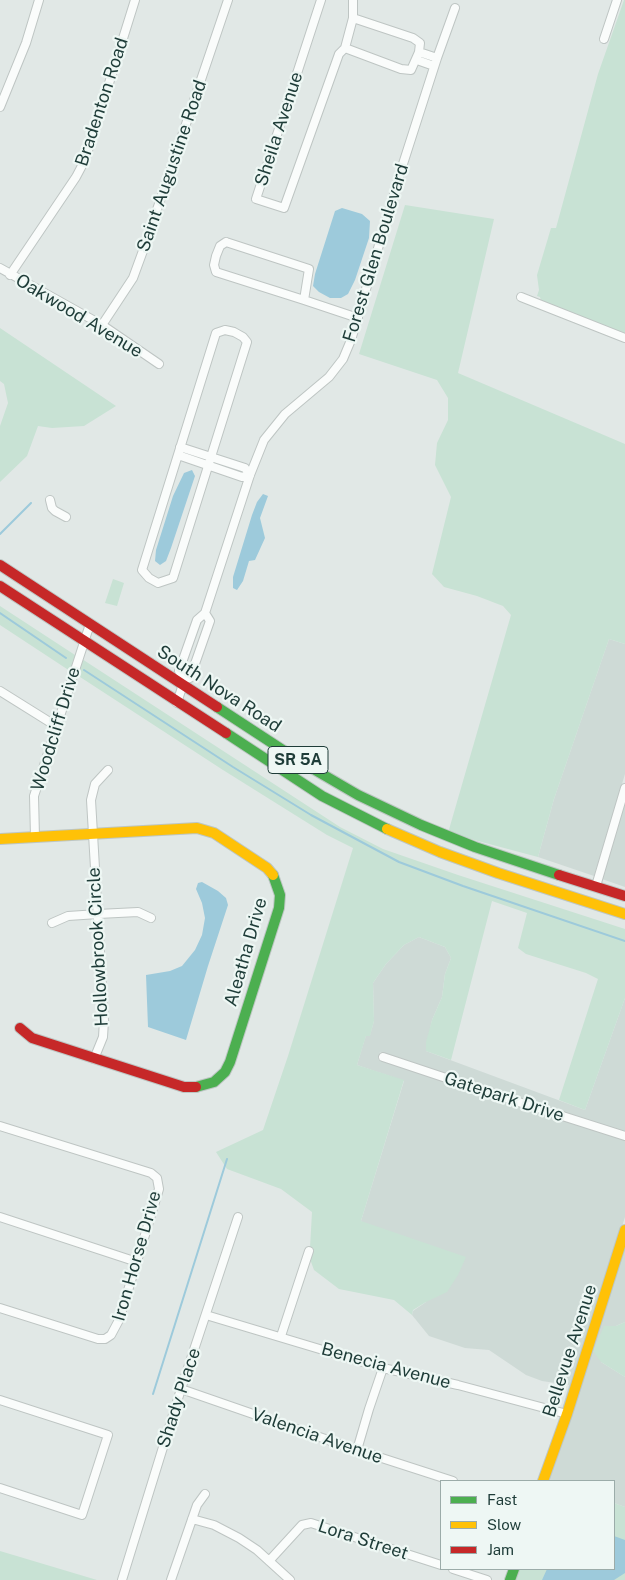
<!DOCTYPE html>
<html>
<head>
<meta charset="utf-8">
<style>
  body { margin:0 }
  #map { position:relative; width:625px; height:1580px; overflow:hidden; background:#e1e8e6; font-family:"Public Sans",sans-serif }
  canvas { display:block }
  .legend { position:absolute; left:440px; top:1480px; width:175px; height:90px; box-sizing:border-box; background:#eef7f4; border:1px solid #9baca9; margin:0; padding:6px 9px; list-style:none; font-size:15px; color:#1e3c38 }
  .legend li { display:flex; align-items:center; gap:10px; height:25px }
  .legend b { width:25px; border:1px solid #9baca9 }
</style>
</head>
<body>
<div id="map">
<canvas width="625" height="1580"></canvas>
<ul class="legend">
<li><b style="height:6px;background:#4caf50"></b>Fast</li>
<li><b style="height:6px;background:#ffc107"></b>Slow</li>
<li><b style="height:6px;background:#c62828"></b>Jam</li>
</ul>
</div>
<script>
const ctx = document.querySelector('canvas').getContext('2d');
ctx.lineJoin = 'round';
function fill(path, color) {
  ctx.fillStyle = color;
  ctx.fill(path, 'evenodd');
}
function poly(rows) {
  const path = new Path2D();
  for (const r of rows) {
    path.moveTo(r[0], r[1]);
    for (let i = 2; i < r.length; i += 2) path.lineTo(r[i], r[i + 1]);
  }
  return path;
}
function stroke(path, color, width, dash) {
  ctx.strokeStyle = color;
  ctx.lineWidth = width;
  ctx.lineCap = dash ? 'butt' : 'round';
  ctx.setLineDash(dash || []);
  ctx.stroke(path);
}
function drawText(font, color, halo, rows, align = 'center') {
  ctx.font = font + ' "Public Sans",sans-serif';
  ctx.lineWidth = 4.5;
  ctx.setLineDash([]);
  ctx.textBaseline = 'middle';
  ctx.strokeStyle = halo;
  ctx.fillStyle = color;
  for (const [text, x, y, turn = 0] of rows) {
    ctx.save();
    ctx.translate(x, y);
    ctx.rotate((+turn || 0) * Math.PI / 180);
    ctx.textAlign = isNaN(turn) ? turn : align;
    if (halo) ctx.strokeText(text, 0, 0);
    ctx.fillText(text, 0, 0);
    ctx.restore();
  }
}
fill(poly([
  [609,639,625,644,625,774,594,876,538,857,554,799],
  [625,802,625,887,602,879],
  [419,937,445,947,451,958,445,974,442,997,432,1020,426,1051,585,1110,625,998,625,1132,506,1095,380,1052,378,1059,505,1102,625,1139,625,1217,564,1409,562,1409,569,1385,542,1381,526,1375,489,1350,465,1348,429,1336,412,1315,413,1311,426,1302,361,1221,404,1081,357,1065,366,1035,370,1035,374,1021,373,983,386,964,404,945],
  [625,1244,625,1322,616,1326,601,1362,625,1377,625,1507,614,1503,614,1481,548,1481]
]), '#cedad6');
fill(poly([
  [624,0,625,0,625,334,541,301,540,297,537,296,539,290,537,275,551,228,556,228,598,74],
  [405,205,494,219,458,373,625,444,625,644,609,639,554,799,538,857,448,833,511,615,503,606,477,596,444,587,432,574,451,497,435,465,437,443,448,420,448,398,437,380,359,354],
  [0,328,116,406,84,426,52,428,38,426,27,456,0,482,0,426,8,403,4,384,0,381],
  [113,579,124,583,117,606,105,603],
  [0,606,75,655,70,671,0,625],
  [82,659,340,827,383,849,458,875,625,929,625,998,585,1110,559,1100,598,979,586,973,526,954,518,948,527,913,492,901,451,1060,426,1051,426,1042,432,1020,442,997,445,974,451,958,445,947,419,937,404,945,386,964,373,983,374,1021,370,1036,366,1036,357,1065,404,1080,361,1221,466,1257,458,1275,447,1292,426,1302,413,1310,412,1315,394,1300,339,1289,314,1270,310,1259,314,1250,310,1248,312,1212,281,1189,227,1169,216,1152,263,1130,288,1056,353,848,327,835,223,770,77,675],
  [625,1322,625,1377,601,1362,593,1351,604,1326,616,1326],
  [614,1503,625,1507,625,1580,516,1580,519,1569,614,1569],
  [0,1551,97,1580,0,1580]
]), '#c8e2d4');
fill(poly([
  [342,208,362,214,370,221,369,238,355,280,348,294,341,298,330,298,319,292,313,286,315,274,335,211],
  [192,470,195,476,171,548,166,561,160,565,155,561,156,550,173,496,184,473],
  [263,494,268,496,260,518,265,538,255,560,249,561,243,581,237,590,233,588,233,577,252,515,257,502],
  [202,882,218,891,226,898,228,905,208,966,186,1040,148,1027,146,975,170,971,182,966,195,950,202,935,205,918,202,903,196,889,198,883],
  [614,1536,625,1540,625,1573,614,1580,542,1580,547,1569,614,1569]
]), '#9dcadb');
stroke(poly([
  [0,534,31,503],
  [0,613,66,658],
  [84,670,233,767,311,815,399,862,463,886,625,941],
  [153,1394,227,1159]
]), '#9dcadb', 2);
const street = poly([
  [321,0,256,199,284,208,339,54,345,48,353,18,353,0],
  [604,39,617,0],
  [345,48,401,69,411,70,419,52,420,43,413,38,353,18],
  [419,52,437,58],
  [417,60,434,66],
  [0,107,26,43,39,0],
  [226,242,309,269,304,300,216,272,214,265,216,256,220,246,226,242],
  [0,268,102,325,159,364],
  [10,275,76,177,85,160,135,0],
  [521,297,625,338],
  [304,300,358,318],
  [102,325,133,278,144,248,228,0],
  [225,330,234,332,243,337,247,342,173,578,158,583,149,578,142,570,216,333,225,330],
  [178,455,242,477,250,475,245,468,180,447],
  [50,500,52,508,55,511,66,517],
  [205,613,250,475,264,440,285,414,329,377,343,359,351,340,402,167,437,58,455,8],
  [205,613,210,621,190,678,184,679,179,671,197,620,205,613],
  [0,691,56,726],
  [177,703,184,681],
  [35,837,34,796,90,624],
  [596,886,625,788],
  [52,923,68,916,98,914,138,912,151,918],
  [383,1057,506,1098,625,1136],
  [94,1059,103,1037,104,1021,91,800,95,784,108,770],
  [0,1126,151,1173,157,1178,159,1189,119,1320,111,1335,105,1339,98,1339,0,1308],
  [0,1217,137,1262],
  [206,1315,383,1368,458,1385,567,1414],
  [281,1336,309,1251],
  [181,1389,357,1450,453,1481],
  [0,1400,108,1435,82,1515,0,1488],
  [357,1450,369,1409,383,1368],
  [192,1519,214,1525,239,1538,257,1550,290,1580],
  [269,1561,302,1525,311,1523,441,1565],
  [453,1569,487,1580],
  [122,1580,181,1389,238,1217],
  [171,1580,197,1505,205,1494]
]);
const fast = poly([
  [217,707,298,760,358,795,421,825,475,847,559,875],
  [226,733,322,796,387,829],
  [196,1087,214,1082,225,1072,230,1062,279,908,280,895,273,875],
  [510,1580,514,1569]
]);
const slow = poly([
  [387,829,440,852,498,873,625,914],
  [0,839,197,828,214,833,267,868,273,875],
  [543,1481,567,1414,625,1230]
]);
const jam = poly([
  [0,565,217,707],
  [0,586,226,733],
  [559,875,625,896],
  [20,1028,32,1038,184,1087,196,1087]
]);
stroke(street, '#bec5c3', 10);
stroke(fast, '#bdc6c3', 12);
stroke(slow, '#bdc6c3', 12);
stroke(jam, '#bdc6c3', 12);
stroke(street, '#fafcfb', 8);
stroke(fast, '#4caf50', 10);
stroke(slow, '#ffc107', 10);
stroke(jam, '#c62828', 10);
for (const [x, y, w] of [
  [298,760,60]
]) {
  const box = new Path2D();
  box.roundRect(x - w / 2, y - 13.5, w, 27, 4);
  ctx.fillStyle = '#eef7f4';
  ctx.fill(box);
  stroke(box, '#1e3c38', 1);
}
drawText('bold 16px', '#1e3c38', null, [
  ["SR 5A",298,760]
]);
drawText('18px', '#1e3c38', '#eef7f4', [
  ["Bradenton Road",102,102,-72],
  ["Sheila Avenue",279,129,-72],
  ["Saint Augustine Road",172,166,-71],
  ["Forest Glen Boulevard",376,253,-73],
  ["Oakwood Avenue",79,316,31],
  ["South Nova Road",219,689,33],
  ["Woodcliff Drive",56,729,-73],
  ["Hollowbrook Circle",98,947,-93],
  ["Aleatha Drive",246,952,-74],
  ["Gatepark Drive",504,1097,18],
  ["Iron Horse Drive",137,1256,-74],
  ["Bellevue Avenue",570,1351,-72],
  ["Benecia Avenue",386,1366,15],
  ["Shady Place",179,1398,-72],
  ["Valencia Avenue",317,1436,19],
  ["Lora Street",363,1540,18]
]);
</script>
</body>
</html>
